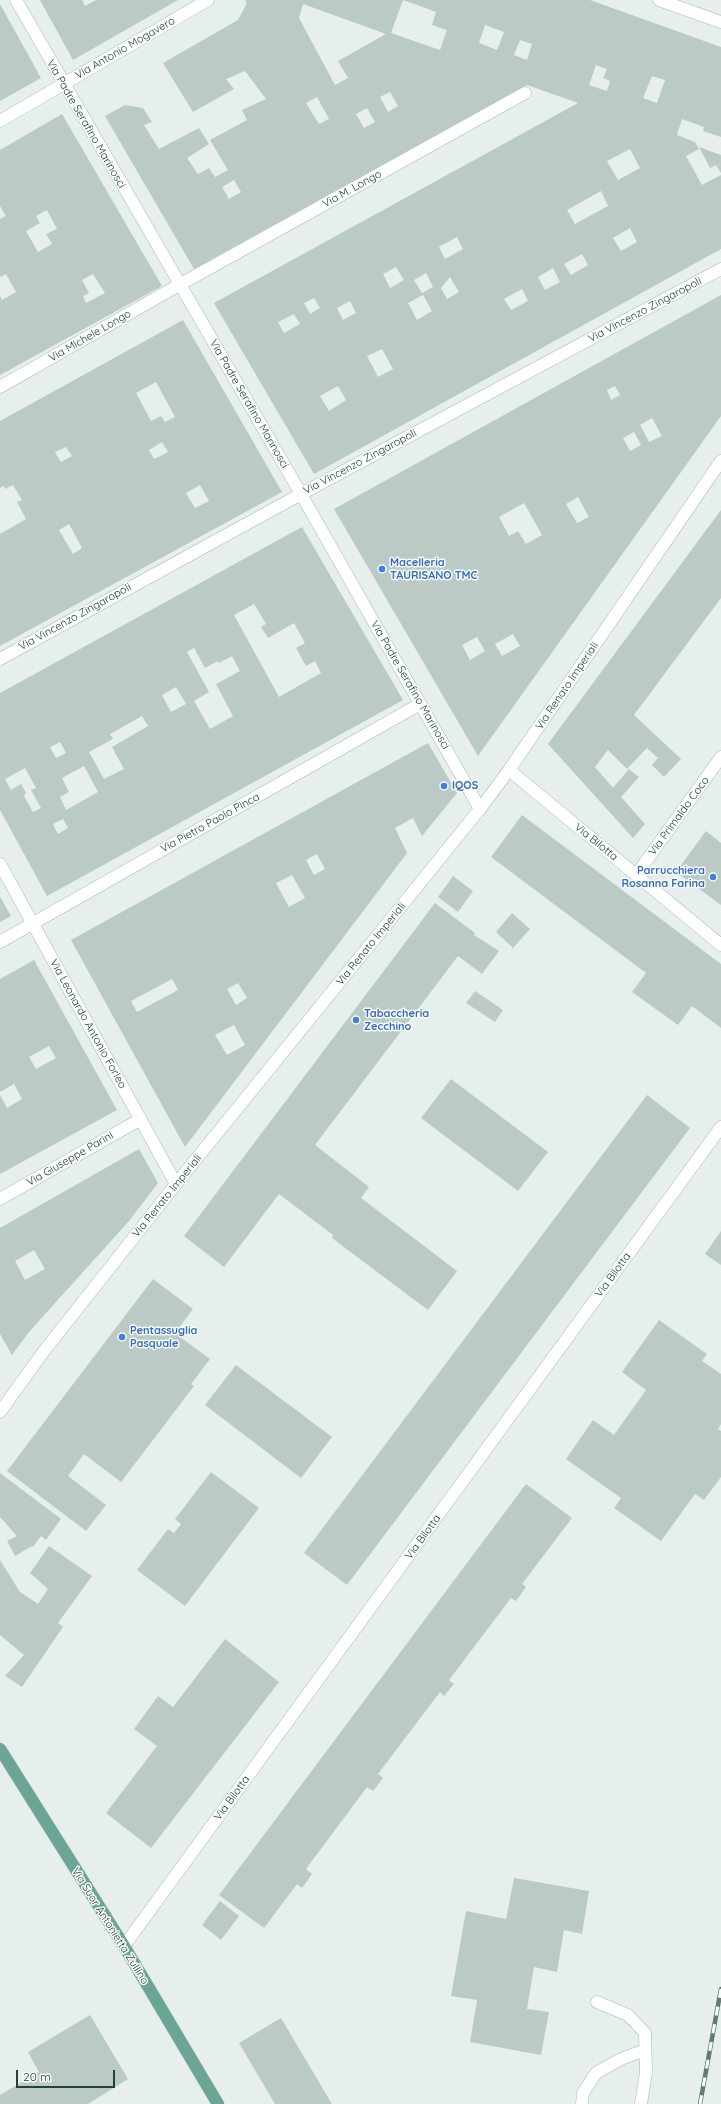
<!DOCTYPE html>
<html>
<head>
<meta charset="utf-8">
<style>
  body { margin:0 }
  #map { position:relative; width:721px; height:2104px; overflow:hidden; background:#e6efeb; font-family:Quicksand,sans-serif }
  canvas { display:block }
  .scale { position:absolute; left:16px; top:2070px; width:99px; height:18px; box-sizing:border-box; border:2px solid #24423a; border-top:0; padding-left:5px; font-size:12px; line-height:14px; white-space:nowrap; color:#24423a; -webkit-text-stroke:3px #f7fbf9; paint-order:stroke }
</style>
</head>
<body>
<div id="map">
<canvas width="721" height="2104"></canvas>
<div class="scale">20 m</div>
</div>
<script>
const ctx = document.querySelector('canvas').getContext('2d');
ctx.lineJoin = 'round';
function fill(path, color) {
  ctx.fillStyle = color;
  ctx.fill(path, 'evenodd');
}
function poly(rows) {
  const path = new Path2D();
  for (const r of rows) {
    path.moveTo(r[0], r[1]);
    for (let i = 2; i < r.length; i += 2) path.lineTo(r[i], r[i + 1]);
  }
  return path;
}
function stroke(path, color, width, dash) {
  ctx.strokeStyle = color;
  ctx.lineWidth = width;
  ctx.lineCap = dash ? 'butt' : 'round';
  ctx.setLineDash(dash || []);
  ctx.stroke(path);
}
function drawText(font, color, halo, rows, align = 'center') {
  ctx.font = font + ' Quicksand,sans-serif';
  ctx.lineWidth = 3;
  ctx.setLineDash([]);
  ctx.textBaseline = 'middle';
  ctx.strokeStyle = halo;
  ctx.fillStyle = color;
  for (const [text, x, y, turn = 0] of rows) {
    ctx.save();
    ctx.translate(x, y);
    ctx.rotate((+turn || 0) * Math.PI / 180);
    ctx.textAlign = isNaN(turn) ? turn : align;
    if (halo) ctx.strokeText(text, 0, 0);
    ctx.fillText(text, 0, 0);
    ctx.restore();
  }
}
fill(poly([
  [40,0,82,0,85,6,96,0,178,0,73,60],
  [245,0,590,0,721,47,721,137,703,131,704,127,682,119,677,135,695,142,699,149,686,156,702,185,721,175,721,249,314,474,214,303,578,103,527,85,194,269,105,116,125,105,143,108,152,122,144,125,159,149,199,128,209,144,187,158,198,174,209,168,215,177,228,170,210,140,247,120,242,110,266,99,245,71,226,79,234,89,193,112,163,63,238,20,247,3],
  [403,0,436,12,432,25,447,30,440,50,391,33],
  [303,4,386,34,338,61,348,78,335,85,299,18],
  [485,25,504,32,497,50,479,43],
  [520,40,532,44,527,60,514,55],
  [596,65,607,69,603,78,610,81,607,91,589,85],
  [652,76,665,80,657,103,643,98],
  [390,92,398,106,388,112,380,97],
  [317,97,329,119,319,124,306,103],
  [367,108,375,122,364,128,356,114],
  [630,149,640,168,618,180,607,161],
  [234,180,241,192,229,199,222,187],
  [601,191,608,206,575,224,567,210],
  [630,228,637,242,621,251,613,238],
  [457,237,463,249,445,259,439,247],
  [582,254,588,265,571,275,564,264],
  [396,267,404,280,390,288,383,274],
  [553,268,560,282,545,290,538,277],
  [426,273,433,287,422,293,414,280],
  [450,277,459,292,447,299,441,288],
  [522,289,528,301,511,310,504,299],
  [423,295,432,311,417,320,408,303],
  [314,298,320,308,310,314,304,303],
  [350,301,356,313,343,320,337,308],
  [294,314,300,324,284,333,278,322],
  [382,349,393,369,378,377,367,356],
  [338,386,346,400,329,411,320,396],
  [0,4,41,78,0,101],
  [62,114,162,286,0,375,0,296,2,300,16,292,6,274,0,277,0,219,6,216,0,206,0,150],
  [47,210,57,229,46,234,52,244,38,252,26,231,40,223,36,216],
  [93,274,105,293,86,303,83,296,89,293,82,280],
  [699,147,721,155,721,173,716,165,710,168],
  [721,295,721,416,478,756,334,509],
  [615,386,620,395,611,400,607,390],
  [652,418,662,436,649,442,640,425],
  [634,432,641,445,630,451,623,438],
  [578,497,589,517,577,523,566,504],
  [524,503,542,535,526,544,518,531,509,536,499,517],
  [513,634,520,646,502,656,495,644],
  [477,637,485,651,470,660,462,645],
  [183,320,282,492,0,646,0,534,26,519,17,502,22,500,13,485,5,489,4,486,0,488,0,421],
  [156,382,175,417,165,422,161,416,151,421,136,393],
  [162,442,168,452,154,459,149,450],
  [66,447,72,456,61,462,55,452],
  [200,485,209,501,195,508,186,493],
  [69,524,82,548,73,554,59,530],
  [721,510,721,598,634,715,681,759,664,777,652,765,658,758,647,748,627,769,608,750,595,767,613,788,629,769,639,777,621,797,645,824,633,838,548,744],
  [302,527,403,700,47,896,0,810,0,693],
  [254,604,266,624,261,627,268,638,294,623,305,643,296,648,306,666,315,661,321,673,279,697,234,615],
  [194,648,205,668,218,661,219,663,232,656,240,671,216,684,233,716,210,729,194,701,209,692,187,652],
  [176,687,186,704,171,712,162,695],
  [142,716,148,726,112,747,124,769,104,779,89,752,113,739,110,734],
  [60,742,66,753,56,758,50,747],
  [84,766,98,792,66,810,60,797,69,792,62,778],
  [25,768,36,788,31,790,41,808,33,812,24,796,26,793,21,784,11,790,5,779],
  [63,819,68,828,58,834,53,824],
  [428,743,457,793,422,836,413,818,395,828,407,853,185,1147,71,940],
  [317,854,325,869,314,875,306,860],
  [292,875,305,898,289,907,276,883],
  [172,979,178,990,137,1012,131,1001],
  [238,983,247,998,236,1005,227,989],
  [234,1025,245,1045,227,1055,215,1035],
  [522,815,721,964,721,1028,692,1006,678,1025,632,992,646,973,491,857],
  [706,831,721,843,721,905,676,872],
  [453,876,473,891,458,912,438,897],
  [0,897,11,916,0,922],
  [435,903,475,933,474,935,499,951,482,974,458,956,315,1145,369,1187,361,1198,457,1271,428,1310,332,1238,333,1235,279,1194,224,1267,184,1236],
  [512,913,530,929,513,948,496,932],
  [34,960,117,1110,0,1174,0,1095,7,1108,22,1099,14,1084,0,1092,0,979],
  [49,1046,56,1058,36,1069,29,1057],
  [475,991,503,1010,495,1022,466,1003],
  [451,1079,548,1152,518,1191,421,1118],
  [647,1095,690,1128,347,1585,304,1553],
  [139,1149,158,1183,129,1221,29,1332,12,1355,0,1334,0,1228],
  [34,1250,45,1269,25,1280,15,1261],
  [721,1231,721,1265,705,1254],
  [153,1279,193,1309,175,1333,210,1359,191,1384,194,1386,121,1482,84,1454,68,1476,106,1505,86,1531,7,1471],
  [659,1320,707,1354,702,1361,721,1374,721,1424,718,1429,721,1431,721,1477,704,1500,695,1494,661,1541,614,1508,621,1498,566,1459,593,1420,614,1435,646,1390,622,1372],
  [236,1365,332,1437,301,1478,205,1405],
  [211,1472,259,1508,185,1606,137,1570,168,1529,174,1533,181,1524,175,1519],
  [0,1473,61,1519,46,1540,41,1536,33,1547,32,1546,15,1556,7,1541,17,1536,0,1517],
  [526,1484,572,1518,522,1584,526,1587,516,1601,511,1598,449,1680,454,1684,444,1696,440,1692,378,1774,383,1778,373,1791,367,1787,306,1869,312,1874,302,1888,297,1884,264,1928,219,1895],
  [49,1546,92,1576,58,1623,63,1627,22,1687,5,1676,24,1655,0,1635,0,1560,20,1592,38,1604,48,1589,30,1573],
  [225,1639,279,1682,151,1848,106,1813,157,1746,134,1729,158,1696,173,1707],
  [514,1878,589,1891,582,1934,564,1930,557,1972,534,1967,527,2009,549,2012,541,2055,470,2042,477,2000,451,1996,466,1911,506,1919],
  [220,1901,239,1916,221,1940,202,1925],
  [90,2015,128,2079,88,2104,0,2104,0,2095,39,2072,28,2052],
  [281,2018,332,2104,275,2104,239,2043]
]), '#bbcac4');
const minor = poly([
  [16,0,301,494,480,809],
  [659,0,721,22],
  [0,121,208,0],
  [0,387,179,285,525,93],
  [0,659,301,494,721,269],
  [509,770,721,945],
  [0,864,176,1184],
  [636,875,721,757],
  [0,942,420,704],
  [0,1199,141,1119],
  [0,1412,44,1351,176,1184,480,809,509,770,721,461],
  [124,1946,721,1127],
  [597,2002,628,2015,645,2033,646,2072,641,2104],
  [582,2104,583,2093,596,2073,621,2059,645,2050]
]);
const major = poly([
  [0,1749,124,1946,218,2104]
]);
stroke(minor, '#a8b8b2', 13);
stroke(major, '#c2cac8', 13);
stroke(minor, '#fff', 12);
stroke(major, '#6aa596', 12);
const rail = poly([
  [700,2104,721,1989]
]);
stroke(rail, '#5f7d75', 4.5);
stroke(rail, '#f7fbf9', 3, [9]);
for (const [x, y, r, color] of [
  [382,569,4,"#3f7fe0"],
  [444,786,4,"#3f7fe0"],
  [713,877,4,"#3f7fe0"],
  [356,1020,4,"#3f7fe0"],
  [122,1337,4,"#3f7fe0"]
]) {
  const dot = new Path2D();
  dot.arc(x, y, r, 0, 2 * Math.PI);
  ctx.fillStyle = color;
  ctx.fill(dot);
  stroke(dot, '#f7fbf9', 1.5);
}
drawText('11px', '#24423a', '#f7fbf9', [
  ["Via Antonio Mogavero",125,48,-30],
  ["Via Padre Serafino Marinosci",86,124,60],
  ["Via M. Longo",352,189,-29],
  ["Via Vincenzo Zingaropoli",645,310,-28],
  ["Via Michele Longo",90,336,-30],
  ["Via Padre Serafino Marinosci",249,404,60],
  ["Via Vincenzo Zingaropoli",360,462,-28],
  ["Via Vincenzo Zingaropoli",75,617,-29],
  ["Via Padre Serafino Marinosci",410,685,60],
  ["Via Renato Imperiali",567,686,-56],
  ["Via Primaldo Coco",679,816,-54],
  ["Via Pietro Paolo Pinca",210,823,-29],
  ["Via Bilotta",596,842,39],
  ["Via Renato Imperiali",371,944,-51],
  ["Via Leonardo Antonio Forleo",88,1024,61],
  ["Via Giuseppe Parini",70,1159,-30],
  ["Via Renato Imperiali",167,1196,-51],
  ["Via Bilotta",613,1275,-54],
  ["Via Bilotta",423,1537,-54],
  ["Via Bilotta",232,1798,-54],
  ["Via Suor Antonietta Zullino",110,1926,58]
]);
drawText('bold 11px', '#366cbe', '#f7fbf9', [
  ["Macelleria",390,563],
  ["TAURISANO TMC",390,576],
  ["IQOS",452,786],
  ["Parrucchiera",705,871,"right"],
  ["Rosanna Farina",705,884,"right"],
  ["Tabaccheria",364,1014],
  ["Zecchino",364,1027],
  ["Pentassuglia",130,1331],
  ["Pasquale",130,1344]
], 'left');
</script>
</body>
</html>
